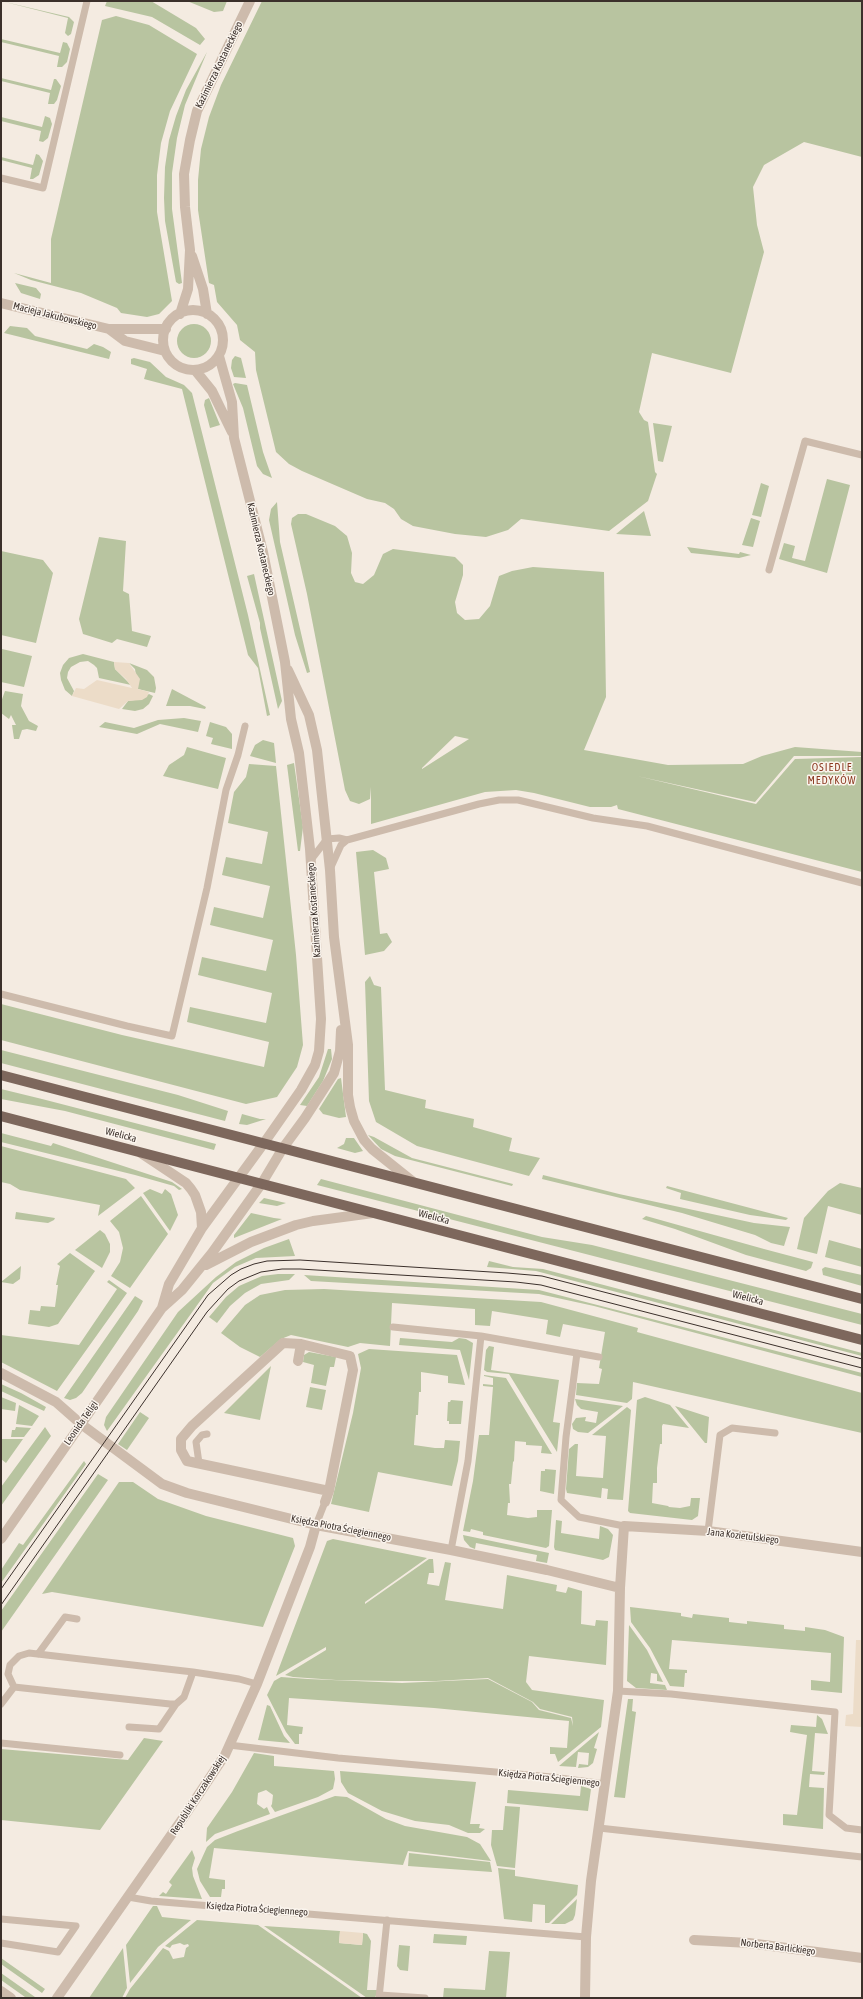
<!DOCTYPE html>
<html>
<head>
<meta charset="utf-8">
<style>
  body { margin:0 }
  #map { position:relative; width:863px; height:1999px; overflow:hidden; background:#f4ebe1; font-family:"Asap Condensed",sans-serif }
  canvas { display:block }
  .frame { position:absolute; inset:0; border:2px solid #3b302b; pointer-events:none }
</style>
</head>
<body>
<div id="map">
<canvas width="863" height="1999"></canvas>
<div class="frame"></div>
</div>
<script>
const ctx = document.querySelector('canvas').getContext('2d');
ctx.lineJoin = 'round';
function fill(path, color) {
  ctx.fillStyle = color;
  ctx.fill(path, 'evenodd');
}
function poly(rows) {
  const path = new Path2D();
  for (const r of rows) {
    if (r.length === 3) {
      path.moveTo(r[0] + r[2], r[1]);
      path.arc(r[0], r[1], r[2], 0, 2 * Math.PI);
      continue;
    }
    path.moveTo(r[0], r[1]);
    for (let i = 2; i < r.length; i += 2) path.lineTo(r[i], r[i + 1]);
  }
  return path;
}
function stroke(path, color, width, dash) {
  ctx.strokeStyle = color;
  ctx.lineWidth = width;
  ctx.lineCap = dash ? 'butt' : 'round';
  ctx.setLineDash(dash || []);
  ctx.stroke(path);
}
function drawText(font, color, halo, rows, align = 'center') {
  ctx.font = font + ' "Asap Condensed",sans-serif';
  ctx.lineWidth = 3;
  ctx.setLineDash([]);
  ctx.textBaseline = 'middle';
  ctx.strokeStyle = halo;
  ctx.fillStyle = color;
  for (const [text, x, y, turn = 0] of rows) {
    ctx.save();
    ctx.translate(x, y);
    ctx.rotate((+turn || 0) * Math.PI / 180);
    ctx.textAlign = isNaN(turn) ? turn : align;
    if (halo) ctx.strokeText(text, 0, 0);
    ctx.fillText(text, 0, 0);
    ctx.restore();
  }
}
fill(poly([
  [1,1,69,17,74,22,71,34,68,36,65,33,68,18],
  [107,1,151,1,196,28,205,39,200,45,152,17,105,6],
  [187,1,227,1,223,11,214,12],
  [262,1,862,1,862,157,804,142,764,165,753,187,757,225,764,252,731,373,652,353,639,412,644,420,648,422,655,472,657,474,648,501,609,531,521,519,508,530,486,537,455,534,413,526,401,519,394,509,385,503,367,499,302,471,289,464,276,452,256,370,255,352,240,340,237,325,217,302,214,285,209,283,198,210,198,180,201,149,209,117,221,85],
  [116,16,149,25,197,54,170,111,161,143,157,175,157,212,172,301,159,314,147,317,121,313,117,308,81,293,31,280,14,273,51,283,51,239,102,20],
  [1,39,60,53,63,42,67,43,70,49,67,62,62,67,57,67,59,56,1,42],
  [207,52,185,105,177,138,172,173,172,209,182,283,179,284,176,282,165,221,164,198,165,167,169,140,176,116,186,90],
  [1,78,51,90,54,79,56,79,61,86,57,100,54,104,48,104,50,93,1,81],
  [45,116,50,118,52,124,48,138,43,142,39,141,41,131,1,121,1,117,42,127],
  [36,154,39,155,43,161,39,175,33,179,30,179,32,168,1,160,1,157,33,165],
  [15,283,36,288,41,294,40,299,21,293],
  [194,341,17],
  [10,326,27,328,35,336,87,349,94,344,103,347,111,352,109,359,4,333],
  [235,356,241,358,246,378,234,377,231,368,232,360],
  [134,358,150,362,166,377,184,385,192,393,248,615,270,715,267,716,258,668,248,655,182,389,144,379,147,369,131,364,131,359],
  [235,383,247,385,263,452,272,478,263,474,257,466,243,408,233,384],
  [209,398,220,425,210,428,204,405,205,400],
  [653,423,672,426,663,462,658,461],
  [827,479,850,485,827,573,779,559,784,543,795,546,792,558,805,561],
  [761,483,769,486,761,517,752,515],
  [277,502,280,542,310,672,307,673,295,635,269,520,271,509],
  [644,511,651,536,616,534],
  [298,514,306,514,335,526,347,536,352,553,351,573,355,582,363,584,374,575,383,554,393,549,455,557,463,565,463,575,455,602,457,613,465,620,479,619,490,606,499,576,512,571,533,567,604,572,606,697,584,750,668,765,743,764,762,756,795,747,862,752,862,756,794,756,755,802,637,776,756,804,795,759,862,757,862,872,618,809,617,805,611,807,590,807,534,793,516,790,485,792,371,824,371,787,370,799,359,804,350,801,345,790,307,594,291,524,292,518],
  [455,736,469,739,422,769,422,768],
  [751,518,760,521,753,547,742,545],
  [99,537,126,541,123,591,129,594,132,631,151,636,147,647,117,639,112,643,83,634,79,619],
  [687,547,739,554,740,552,751,555,739,558,691,553],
  [1,551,43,560,53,573,36,643,1,635],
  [254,574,282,701,278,709,260,628,260,623,247,576],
  [2,649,32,656,24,687,1,682],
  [83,654,114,662,115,669,131,685,99,678,97,668,94,665,88,661,80,662,71,667,68,672,67,678,74,691,72,696,65,690,61,680,60,673,63,665,69,658],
  [129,663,147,670,154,677,156,688,155,693,138,689,135,669],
  [172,689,206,707,205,709,190,706,166,706],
  [5,691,23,694,21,706,29,721,38,726,36,731,27,729,22,730,19,739,14,739,12,725,16,725,11,715,9,719,1,713,1,702],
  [149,694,153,696,149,704,143,709,135,711,122,709,128,701,142,699],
  [184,718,201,721,198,732,160,724,137,734,99,727,105,722,134,728,158,720],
  [210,722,226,727,232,734,232,749,211,744,213,738,206,736],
  [263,740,274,743,276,763,250,756,255,745],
  [187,747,226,758,218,789,163,776,169,765,184,755],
  [294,763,303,827,300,851,298,851,287,765],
  [249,764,276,766,296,955,303,1045,297,1067,277,1097,246,1104,1,1040,1,1004,122,1035,264,1067,269,1042,187,1022,190,1007,266,1023,272,993,198,975,202,957,266,971,273,940,210,925,214,907,263,918,270,886,222,875,226,857,262,864,268,832,228,823,234,792,246,777],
  [373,850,386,858,389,869,374,872,380,934,387,933,392,942,384,951,365,955,356,852],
  [370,976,374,985,381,987,385,1090,426,1100,425,1108,474,1119,473,1127,512,1138,509,1151,540,1158,529,1176,417,1146,376,1122,369,1101,365,982],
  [328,1049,331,1049,332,1059,323,1081,307,1106,300,1105,319,1077],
  [1,1050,178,1095,228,1111,225,1121,1,1063],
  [341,1078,346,1117,339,1118,323,1114,319,1109,338,1079],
  [1,1089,42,1099,216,1144,214,1150,65,1111,1,1099],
  [242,1114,260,1119,266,1119,247,1125,239,1124],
  [1,1133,51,1146,53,1143,172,1182,182,1189,179,1190,174,1186,135,1175,1,1142],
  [368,1135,374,1137,412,1158,513,1184,512,1186,395,1156,381,1149],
  [346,1138,354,1138,363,1151,355,1153,337,1148,344,1144],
  [1,1146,126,1179,135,1188,98,1216,100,1205,20,1190,10,1184,1,1182],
  [543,1175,619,1194,754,1223,790,1227,784,1246,771,1243,755,1235,682,1213,542,1179],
  [321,1179,542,1237,592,1245,862,1314,862,1325,317,1185],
  [840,1183,862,1188,862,1215,828,1206,817,1254,797,1249,804,1218,828,1191],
  [667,1186,788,1218,786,1220,750,1215,680,1199,681,1193,666,1188],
  [150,1189,162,1194,165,1189,171,1194,178,1215,170,1231,143,1193],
  [141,1196,168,1234,130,1288,111,1276,120,1262,123,1248,119,1232,110,1221],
  [264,1198,277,1201,286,1203,277,1206,259,1203],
  [16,1212,55,1218,54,1220,48,1223,15,1219],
  [251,1213,274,1218,282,1219,234,1238,234,1235],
  [646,1216,764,1249,813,1262,811,1268,806,1271,746,1255,675,1229,642,1219],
  [100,1230,105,1234,110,1244,110,1252,102,1268,75,1250],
  [289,1239,295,1256,256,1258,235,1267,213,1283,107,1431,104,1425,106,1417,178,1312,216,1277,236,1262,264,1248],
  [829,1240,862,1249,862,1267,825,1257],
  [70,1253,95,1271,58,1324,49,1327,28,1324,30,1310,40,1311,41,1306,55,1307,58,1285,56,1285,60,1266,57,1264],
  [489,1261,513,1267,543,1269,862,1353,862,1356,536,1271,487,1267],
  [21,1266,20,1279,13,1284,1,1282],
  [825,1267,862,1275,862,1286,823,1275,822,1269],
  [278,1274,295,1274,289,1280,261,1284,245,1293,230,1306,217,1323,209,1317,226,1297,239,1286,262,1276],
  [304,1275,539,1290,862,1373,862,1377,594,1306,539,1294,311,1281],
  [109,1280,127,1293,57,1391,1,1362,1,1335,79,1345,117,1289,107,1282],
  [324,1289,541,1302,638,1328,637,1332,862,1393,862,1433,633,1382,632,1399,627,1403,576,1395,577,1383,599,1384,602,1369,599,1368,605,1332,563,1324,560,1337,546,1334,548,1320,492,1311,490,1326,475,1325,475,1309,392,1303,390,1346,360,1343,348,1347,291,1335,281,1339,260,1357,240,1347,221,1333,245,1305,260,1295,285,1290],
  [135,1296,143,1301,138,1311,82,1393,76,1398,70,1400,64,1398],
  [400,1338,452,1342,459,1338,466,1339,473,1343,469,1380,460,1350,399,1345],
  [489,1346,494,1347,491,1370,559,1380,553,1422,560,1423,557,1452,509,1374,487,1372,484,1370,486,1350],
  [369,1349,457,1355,465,1385,448,1383,448,1376,421,1372,421,1392,419,1392,418,1415,416,1415,414,1445,435,1448,444,1448,445,1440,460,1441,458,1461,452,1486,378,1472,369,1512,331,1504,353,1413,361,1368,358,1354],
  [309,1352,336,1357,334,1367,330,1367,326,1386,311,1383,314,1365,303,1362,304,1355],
  [271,1366,260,1420,224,1413],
  [484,1375,506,1378,552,1454,541,1453,542,1446,526,1445,526,1442,515,1441,514,1461,513,1462,511,1484,509,1484,510,1503,508,1503,507,1515,528,1518,537,1517,537,1510,552,1510,549,1546,546,1548,483,1535,483,1532,471,1529,470,1532,463,1531,473,1481,479,1435,489,1435,493,1387,483,1386,483,1384,493,1385,493,1378,484,1376],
  [1,1384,21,1393,46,1407,44,1411,1,1391],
  [310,1387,326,1390,322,1410,306,1407],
  [1,1397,16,1403,15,1411,1,1409],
  [645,1397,670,1405,689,1428,663,1424,662,1426,662,1444,660,1444,657,1468,657,1483,653,1483,652,1503,668,1506,669,1507,680,1508,690,1506,691,1498,700,1498,698,1516,692,1520,630,1513,628,1511,637,1400],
  [575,1399,623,1406,588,1433,578,1432,573,1429,572,1424,576,1418,586,1417,585,1421,596,1423,598,1412,581,1409,577,1405],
  [451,1400,463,1401,461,1424,449,1424,449,1421,447,1421,448,1402,450,1402],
  [19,1405,39,1416,32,1426,16,1424],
  [675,1406,709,1417,707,1443,705,1443],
  [627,1407,631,1410,623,1500,607,1499,608,1489,602,1488,601,1498,567,1493,566,1489,569,1449,575,1444,578,1444,576,1476,603,1478,606,1436,592,1435],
  [140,1412,149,1418,127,1450,118,1444],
  [16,1427,31,1428,24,1437,11,1437,12,1430,15,1430],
  [45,1427,51,1436,1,1506,1,1487],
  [1,1439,23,1439,6,1463,1,1459],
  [84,1461,86,1464,1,1583,1,1570,19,1543,23,1545],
  [545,1469,556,1470,554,1494,540,1491,541,1471,545,1471],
  [98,1474,108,1480,1,1632,1,1611],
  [119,1482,133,1482,158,1499,206,1516,293,1538,295,1546,263,1627,52,1592,42,1594],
  [556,1520,562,1521,561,1533,599,1539,600,1526,608,1529,613,1535,609,1557,603,1560,555,1550,554,1547],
  [463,1535,549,1553,547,1563,536,1561,537,1555,476,1543,475,1549,470,1547,464,1540],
  [333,1539,427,1558,365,1602,365,1604,429,1559,433,1559,434,1573,429,1573,427,1584,439,1586,445,1562,451,1563,445,1600,503,1609,507,1575,557,1585,556,1591,566,1593,568,1587,582,1591,581,1624,595,1626,596,1620,608,1621,606,1665,529,1656,526,1682,532,1690,604,1700,601,1727,558,1762,555,1754,550,1754,550,1747,567,1748,569,1721,434,1708,289,1698,287,1725,303,1727,302,1734,299,1734,299,1744,295,1744,286,1732,267,1695,274,1681,281,1677,308,1679,402,1683,488,1679,532,1702,539,1710,571,1718,573,1726,572,1717,540,1709,533,1702,488,1678,436,1681,388,1681,336,1680,293,1677,285,1675,326,1650,326,1647,276,1676,327,1541],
  [630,1607,681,1613,681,1616,692,1618,693,1614,729,1618,729,1622,747,1624,747,1621,784,1625,784,1629,805,1631,805,1627,825,1630,844,1637,842,1693,811,1690,811,1680,830,1682,831,1653,672,1640,669,1669,687,1670,687,1673,685,1673,684,1687,670,1686,650,1648,631,1622],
  [629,1625,647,1650,663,1682,657,1681,657,1674,651,1673,650,1683,665,1685,667,1690,636,1688,627,1681],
  [628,1699,633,1699,632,1711,636,1712,625,1798,614,1797],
  [267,1705,270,1706,284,1736,290,1743,258,1740],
  [817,1715,822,1719,828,1734,815,1733,812,1771,825,1772,824,1775,810,1774,809,1787,824,1788,823,1829,783,1825,783,1814,797,1815,807,1735,790,1732,791,1725,816,1727],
  [599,1732,594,1748,597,1749,593,1763,588,1767,578,1768,579,1764,588,1765,589,1753,578,1752,576,1767,559,1766],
  [144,1738,163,1741,100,1830,1,1820,1,1749,128,1760],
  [254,1753,274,1756,274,1766,334,1771,335,1779,333,1789,318,1797,275,1812,271,1806,272,1804,273,1795,266,1790,258,1793,257,1804,264,1809,267,1807,270,1814,215,1834,206,1842,207,1828,232,1792],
  [340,1771,476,1782,470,1824,480,1824,479,1828,485,1829,480,1833,468,1833,449,1825,415,1821,382,1811,348,1793,341,1782],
  [581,1786,591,1789,588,1811,507,1803,508,1790,580,1796],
  [335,1796,347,1797,386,1819,405,1826,467,1837,480,1844,491,1861,408,1851,403,1865,214,1848,209,1878,225,1880,225,1889,222,1889,221,1897,210,1897,200,1881,197,1869,207,1847,215,1840,238,1831],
  [505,1806,520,1807,515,1868,497,1866,491,1845,492,1830,503,1830],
  [192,1850,195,1858,192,1868,193,1876,202,1899,159,1896,163,1892,166,1894,172,1885,169,1882],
  [409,1853,490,1862,492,1872,408,1866],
  [498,1868,515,1870,515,1876,578,1885,577,1895,549,1923,545,1923,545,1905,533,1904,532,1922,504,1919],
  [577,1899,575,1915,573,1920,565,1924,551,1924],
  [153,1906,157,1906,162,1917,191,1920,158,1947,130,1983,126,1945],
  [197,1920,258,1925,362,1998,125,1998,130,1989,163,1948,169,1951,173,1959,184,1957,186,1948,189,1946,188,1944,184,1945,180,1943,172,1945,170,1948,165,1946],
  [264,1926,340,1931,339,1943,362,1945,363,1933,367,1934,371,1941,367,1990,378,1990,375,1998,367,1998],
  [434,1934,467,1936,466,1945,433,1943],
  [399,1945,410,1946,408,1971,400,1970,397,1966],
  [123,1948,127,1988,122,1998,89,1998],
  [489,1951,510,1952,506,1998,443,1998,444,1988,485,1990],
  [1,1958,45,1989,42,1993,1,1964],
  [1,1973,35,1997,34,1998,25,1997,1,1980]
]), '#b8c4a0');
fill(poly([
  [114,662,129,663,140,679,138,689,149,692,147,697,142,700,128,701,119,709,72,696,76,688,84,689,97,680,132,688,126,679,115,669],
  [856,1640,862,1640,862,1727,845,1726,846,1715,853,1714],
  [340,1931,363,1933,362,1945,339,1943]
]), '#ecdcc8');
stroke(poly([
  [1,178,43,188,87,1],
  [769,570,805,441,862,455],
  [310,861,327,839,339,838,347,840,479,804,499,800,518,800,593,818,647,826,862,883],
  [331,867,341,845,347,840],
  [1,994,127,1026,172,1036,207,888,226,790,238,755,245,726],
  [393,1327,481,1336,599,1357],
  [577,1353,566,1437,561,1500,579,1517,624,1526],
  [199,1463,196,1442,202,1435,207,1434],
  [316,1525,325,1502],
  [708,1531,720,1435,732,1428,775,1433],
  [451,1550,468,1461,481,1336],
  [38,1654,65,1617,77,1619],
  [14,1687,170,1704,176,1704,184,1697,193,1672],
  [618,1691,671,1694,835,1712,829,1815,846,1828,862,1830],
  [1,1704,14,1687,8,1674,10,1665,19,1656,29,1653,193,1672,239,1679,257,1684],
  [129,1727,159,1729,176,1704],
  [1,1743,120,1755],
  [229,1745,338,1758,552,1777,605,1784],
  [599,1828,862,1857],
  [128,1897,151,1901,586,1937],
  [1,1919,76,1926,58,1952,1,1943],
  [380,1995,425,1998],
  [379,1998,387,1920]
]), '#cdbbac', 7);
stroke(poly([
  [192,256,203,289,207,314],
  [1,303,109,329,166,329],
  [193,340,30],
  [180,314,188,289,190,250,185,207,184,174,190,140,197,111,250,1],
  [109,329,125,341,165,351],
  [219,356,232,402,234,438,263,552,285,662,291,719,299,753,310,849,321,1019,319,1051,315,1065,301,1090,264,1143],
  [195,370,212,391,232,432],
  [288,670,309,715,317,750,330,870,334,937,348,1045,348,1095,350,1107,354,1121,364,1140,372,1149,412,1181],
  [283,1148,305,1118,334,1073,340,1051,341,1030],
  [301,1344,283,1343,192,1426,181,1439,181,1450,187,1461,329,1491],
  [298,1361,301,1344,350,1356,353,1370,329,1491,325,1502],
  [1,1373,56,1402,81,1424,162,1484,187,1493,316,1525,451,1550,547,1570,620,1588],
  [694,1940,749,1943,862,1958],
  [1,1991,11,1998],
  [57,1998,183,1818,225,1755,257,1684,310,1547,316,1525],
  [585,1998,586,1937,591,1881,618,1691,620,1588,624,1526,708,1531,862,1552]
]), '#cdbbac', 10);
stroke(poly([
  [141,1153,186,1183,191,1189,195,1195,201,1212,202,1228],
  [206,1265,251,1242,296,1225,313,1221,373,1213],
  [162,1308,169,1284,202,1228,264,1143],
  [1,1539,162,1308,182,1290,212,1253,262,1183,283,1148]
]), '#cdbbac', 10);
stroke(poly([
  [1,1075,862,1299],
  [1,1116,862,1340]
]), '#7d675c', 10);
stroke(poly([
  [1,1589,208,1295,231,1275,241,1269,254,1264,267,1261,300,1260,507,1273,542,1276,862,1359],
  [1,1605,207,1312,228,1289,239,1281,261,1272,282,1269,300,1269,516,1282,541,1285,862,1368]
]), '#3b302b', 1);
drawText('10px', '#3b302b', '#fbf5ee', [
  ["Kazimierza Kostaneckiego",219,65,-64],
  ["Macieja Jakubowskiego",55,316,14],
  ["Kazimierza Kostaneckiego",261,549,77],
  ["Kazimierza Kostaneckiego",314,910,-94],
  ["Wielicka",121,1135,15],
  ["Wielicka",434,1217,15],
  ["Wielicka",748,1298,15],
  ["Leonida Teligi",81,1423,-55],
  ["Księdza Piotra Ściegiennego",341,1528,11],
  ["Jana Kozietulskiego",743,1536,7],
  ["Księdza Piotra Ściegiennego",549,1778,6],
  ["Republiki Korczakowskiej",198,1795,-57],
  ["Księdza Piotra Ściegiennego",257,1909,4],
  ["Norberta Barlickiego",778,1947,7]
]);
ctx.letterSpacing = '1px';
drawText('11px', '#8c3b22', '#fbf5ee', [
  ["OSIEDLE",832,768],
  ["MEDYKÓW",832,781]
]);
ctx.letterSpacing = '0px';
</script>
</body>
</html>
